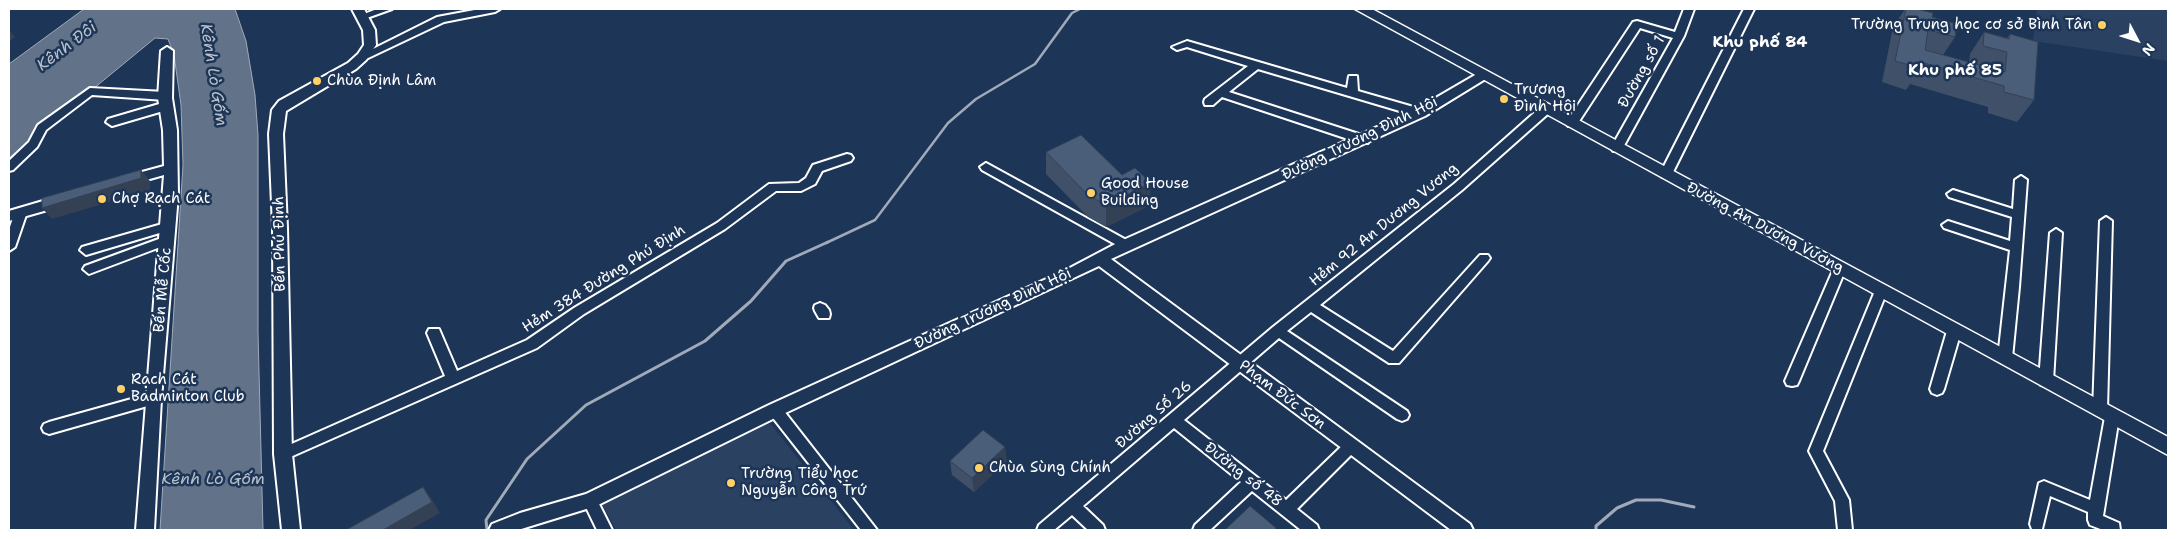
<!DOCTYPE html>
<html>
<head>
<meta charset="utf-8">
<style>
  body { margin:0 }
  #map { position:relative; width:2177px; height:539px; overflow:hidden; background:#1d3557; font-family:"Shantell Sans",sans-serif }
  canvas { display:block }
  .frame { position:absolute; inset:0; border:10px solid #fff; pointer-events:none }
  .north { position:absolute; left:2112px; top:15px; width:50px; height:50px; -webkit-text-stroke:4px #1d3557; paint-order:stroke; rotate:130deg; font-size:14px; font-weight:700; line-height:20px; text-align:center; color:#fff }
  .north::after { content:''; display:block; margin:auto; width:18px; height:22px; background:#fff; clip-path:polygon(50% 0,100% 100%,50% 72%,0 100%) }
</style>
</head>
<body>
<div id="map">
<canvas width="2177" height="539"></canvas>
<div class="frame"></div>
<div class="north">N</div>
</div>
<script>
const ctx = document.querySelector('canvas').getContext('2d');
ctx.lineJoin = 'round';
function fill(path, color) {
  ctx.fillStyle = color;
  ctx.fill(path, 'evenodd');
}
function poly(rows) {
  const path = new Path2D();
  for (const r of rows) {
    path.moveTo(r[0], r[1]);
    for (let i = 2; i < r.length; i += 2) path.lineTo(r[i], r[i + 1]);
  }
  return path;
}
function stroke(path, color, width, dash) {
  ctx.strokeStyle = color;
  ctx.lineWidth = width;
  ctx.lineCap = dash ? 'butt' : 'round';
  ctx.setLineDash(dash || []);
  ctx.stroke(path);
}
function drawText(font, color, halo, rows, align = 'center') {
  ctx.font = font + ' "Shantell Sans",sans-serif';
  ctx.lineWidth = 5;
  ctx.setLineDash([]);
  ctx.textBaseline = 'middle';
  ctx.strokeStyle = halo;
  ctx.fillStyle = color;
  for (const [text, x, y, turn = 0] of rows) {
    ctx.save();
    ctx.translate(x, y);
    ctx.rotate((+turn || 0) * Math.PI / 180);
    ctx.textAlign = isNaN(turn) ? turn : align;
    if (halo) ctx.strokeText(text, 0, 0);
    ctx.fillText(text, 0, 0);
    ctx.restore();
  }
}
fill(poly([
  [2037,9,2168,9,2168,61,2033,41],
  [770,423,854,530,616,530,602,504]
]), '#2a4161');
const water = poly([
  [84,9,235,9,246,41,255,95,258,135,258,332,263,530,160,530,183,165,181,105,174,55,168,39,155,38,9,158,9,64,84,9]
]);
fill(water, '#617289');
stroke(water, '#a0aab8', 1);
stroke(poly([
  [826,243,875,220,948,123,976,99,1035,64,1072,13,1080,9]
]), '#a0aab8', 2.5);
stroke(poly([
  [487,530,486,520,527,459,586,405,705,341,751,301,786,261,828,242],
  [1596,530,1596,526,1617,508,1636,500,1661,500,1694,507]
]), '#a0aab8', 3);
const minor = poly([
  [377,9,392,9,364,19,359,16,377,9],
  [480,9,500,9,495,12,444,22,366,59,362,60,357,57,437,17,480,9],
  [1684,9,1694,9,1684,36,1621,151,1613,151,1611,148,1673,38,1640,28,1576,126,1568,126,1566,123,1568,120,1633,22,1637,21,1675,32,1684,9],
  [1744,9,1754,9,1672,174,1670,177,1662,177,1660,174,1744,9],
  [1187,41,1347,88,1349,76,1357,76,1358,91,1424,110,1426,113,1420,117,1258,69,1229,92,1368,137,1370,140,1368,143,1360,143,1222,97,1213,105,1205,105,1204,102,1205,99,1248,66,1187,47,1177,50,1172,47,1187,41],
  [90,88,165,92,170,96,165,100,92,95,46,130,37,147,13,170,9,171,9,161,29,142,38,125,90,88],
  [166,102,170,103,171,106,170,109,112,126,106,122,108,119,166,102],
  [1546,105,1550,106,1552,109,1550,112,1462,190,1320,305,1393,351,1480,255,1488,255,1490,258,1488,261,1399,363,1389,363,1311,312,1287,331,1407,411,1409,415,1407,419,1402,421,1397,419,1279,338,1184,420,1286,500,1346,442,1351,440,1356,442,1358,446,1356,450,1297,509,1317,525,1319,530,1301,530,1252,491,1210,530,1193,530,1195,525,1241,482,1174,428,1083,506,1103,525,1105,530,1088,530,1072,515,1054,530,1037,530,1039,525,1273,327,1454,184,1542,106,1546,105],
  [847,154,851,155,853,158,851,161,822,171,815,184,801,191,776,191,725,229,584,314,537,348,288,458,283,460,278,458,276,454,278,450,445,376,427,333,429,329,439,329,457,371,527,340,574,308,717,223,769,184,799,183,806,178,813,165,847,154],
  [986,163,1130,242,1132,245,1130,248,1122,248,982,170,980,167,986,163],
  [2021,176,2027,180,2019,287,2012,358,2010,362,2005,363,2000,362,1998,358,2010,250,1944,228,1942,225,1948,221,2010,241,2012,217,1949,197,1947,194,1953,190,2013,209,2015,180,2021,176],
  [21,208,27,212,15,247,9,251,9,230,15,212,21,208],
  [2106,217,2112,221,2107,410,2105,414,2100,416,2095,414,2093,410,2100,221,2106,217],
  [169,222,175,226,173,229,86,255,80,250,82,247,169,222],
  [2056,229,2062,233,2053,381,2051,385,2046,386,2041,385,2039,381,2050,233,2056,229],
  [167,236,173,240,171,243,89,274,83,269,85,266,167,236],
  [1840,263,1846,268,1799,381,1797,385,1792,386,1787,385,1785,381,1834,268,1840,263],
  [1881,286,1885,288,1887,291,1823,451,1849,500,1852,530,1838,530,1835,501,1809,451,1875,291,1877,288,1881,286],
  [820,303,825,305,829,310,830,314,829,318,819,318,815,311,814,308,815,305,820,303],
  [1954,326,1959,327,1961,331,1944,389,1942,393,1937,395,1932,393,1930,389,1947,331,1949,327,1954,326],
  [153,393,158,395,160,399,158,403,49,434,44,432,42,428,44,424,49,422,153,393],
  [775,404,780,406,877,530,861,530,770,414,768,410,770,406,775,404],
  [2112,411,2117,413,2119,417,2103,516,2119,523,2120,530,2103,530,2090,525,2088,520,2088,512,2050,496,2042,529,2038,530,2032,529,2030,524,2039,483,2044,481,2090,500,2105,417,2107,413,2112,411],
  [590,495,595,496,612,530,597,530,583,501,585,496,590,495]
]);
const tertiary = poly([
  [352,9,364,9,375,30,376,45,366,60,356,69,286,111,283,134,287,228,292,454,300,530,282,530,274,454,273,228,269,134,272,110,279,101,348,63,358,54,364,45,363,30,352,9],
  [167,47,173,51,172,98,177,130,178,195,161,399,154,530,136,530,164,175,125,186,118,181,120,178,164,166,163,130,158,98,161,51,167,47],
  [1482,71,1487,72,1488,75,1487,78,1425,116,1111,259,1470,524,1473,530,1451,530,1099,266,781,415,596,506,518,530,489,530,492,524,520,513,586,494,769,405,1066,270,1121,241,1415,110,1482,71],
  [60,196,67,201,65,205,9,221,9,211,60,196]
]);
const secondary = poly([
  [1355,9,1372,9,2168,437,2168,455,1355,9]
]);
stroke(minor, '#fff', 4);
stroke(tertiary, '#fff', 4);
stroke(secondary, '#fff', 3);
fill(minor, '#1d3557');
fill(tertiary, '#1d3557');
fill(secondary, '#1d3557');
fill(poly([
  [1905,9,1917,9,1955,37,1943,55,1969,62,1970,54,1984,32,2007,38,2010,34,2034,100,2017,122,1988,113,1988,107,1910,84,1906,90,1882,82,1893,27],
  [1046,152,1150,205,1106,227,1088,217,1046,174],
  [950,461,1007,461,974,492,952,475]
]), '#405068');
fill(poly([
  [9,30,15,37,9,42],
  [141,170,150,181,150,190,52,219,42,208],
  [1151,183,1150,205,1106,227,1106,205],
  [1005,447,1007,461,974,492,972,478],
  [423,487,431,498,440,513,410,530,383,530]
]), '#344155');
const building = poly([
  [1906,9,1917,9,1933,13,1932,17,1957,24,1955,37,1928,30,1925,50,2005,72,2007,52,1983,46,1984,32,2009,39,2010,34,2038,42,2034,100,2004,92,2004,86,1921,62,1920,68,1895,61,1906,9],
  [1081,135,1122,175,1135,168,1151,183,1106,205,1088,195,1046,152,1081,135],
  [141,170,141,178,42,208,42,198,141,170],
  [983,430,1005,447,972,478,950,461,983,430],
  [423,487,432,502,383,530,346,530,423,487],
  [1250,506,1276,528,1274,530,1225,530,1250,506]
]);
fill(building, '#4a5d79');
stroke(building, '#344155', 1);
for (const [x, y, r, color] of [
  [2102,25,5,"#ffd166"],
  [317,81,5,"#ffd166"],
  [1504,99,5,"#ffd166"],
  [1091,193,5,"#ffd166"],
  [102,199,5,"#ffd166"],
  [121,389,5,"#ffd166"],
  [979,468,5,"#ffd166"],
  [731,483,5,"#ffd166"]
]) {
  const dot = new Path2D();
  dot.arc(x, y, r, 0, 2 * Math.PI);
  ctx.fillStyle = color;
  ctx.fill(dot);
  stroke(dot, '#1d3557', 2);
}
drawText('15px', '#fff', '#1d3557', [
  ["Trường Trung học cơ sở Bình Tân",2092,25,"right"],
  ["Chùa Định Lâm",327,81],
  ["Trương",1514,90],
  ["Đình Hội",1514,107],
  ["Good House",1101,184],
  ["Building",1101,201],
  ["Chợ Rạch Cát",112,199],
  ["Rạch Cát",131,380],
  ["Badminton Club",131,397],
  ["Chùa Sùng Chính",989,468],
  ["Trường Tiểu học",741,474],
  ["Nguyễn Công Trứ",741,491]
], 'left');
drawText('15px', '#fff', '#1d3557', [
  ["Đường số 1",1642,72,-61],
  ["Đường Trương Đình Hội",1360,139,-26],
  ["Hẻm 92 An Dương Vương",1384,225,-39],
  ["Đường An Dương Vương",1765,228,28],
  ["Bến Phú Định",280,244,-91],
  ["Hẻm 384 Đường Phú Định",604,279,-32],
  ["Bến Mễ Cốc",163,290,-85],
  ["Đường Trương Đình Hội",993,309,-25],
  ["Phạm Đức Sơn",1282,395,37],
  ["Đường Số 26",1154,415,-41],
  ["Đường số 48",1243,475,38]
]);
drawText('bold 16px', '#fff', '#1d3557', [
  ["Khu phố 84",1760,43],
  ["Khu phố 85",1955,71]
]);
drawText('italic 16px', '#b8c0ca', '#1d3557', [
  ["Kênh Đôi",67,47,-37],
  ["Kênh Lò Gốm",213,75,81],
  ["Kênh Lò Gốm",213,480]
]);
</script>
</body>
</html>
